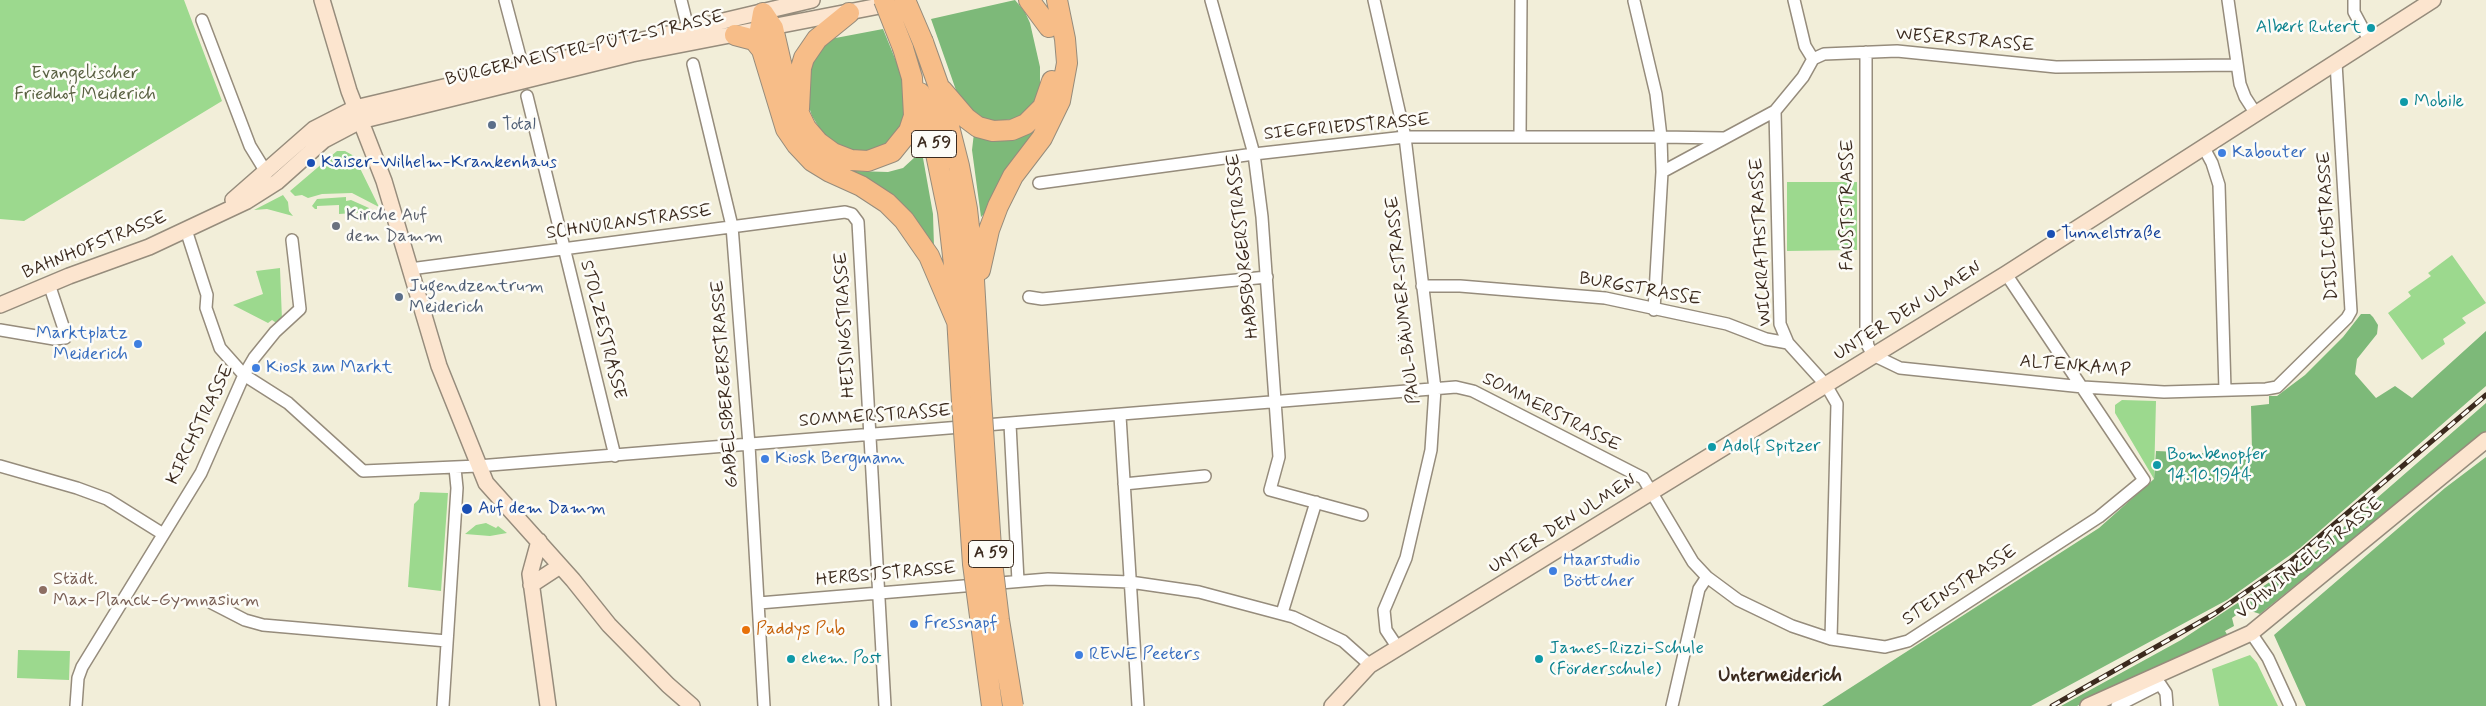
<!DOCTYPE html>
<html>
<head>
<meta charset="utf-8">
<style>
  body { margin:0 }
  canvas { display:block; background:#f2eed9 }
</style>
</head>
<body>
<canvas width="2486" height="706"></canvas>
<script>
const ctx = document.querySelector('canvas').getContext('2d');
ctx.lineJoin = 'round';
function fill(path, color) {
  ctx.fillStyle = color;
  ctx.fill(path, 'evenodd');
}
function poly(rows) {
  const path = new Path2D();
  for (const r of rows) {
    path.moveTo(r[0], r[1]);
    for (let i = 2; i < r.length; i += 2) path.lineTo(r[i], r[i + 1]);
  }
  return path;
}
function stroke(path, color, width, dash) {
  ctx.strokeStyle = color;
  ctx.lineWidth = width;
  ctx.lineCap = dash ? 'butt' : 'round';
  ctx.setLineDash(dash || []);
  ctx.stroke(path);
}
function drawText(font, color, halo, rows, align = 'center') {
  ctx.font = font + ' Mynerve,sans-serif';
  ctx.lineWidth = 5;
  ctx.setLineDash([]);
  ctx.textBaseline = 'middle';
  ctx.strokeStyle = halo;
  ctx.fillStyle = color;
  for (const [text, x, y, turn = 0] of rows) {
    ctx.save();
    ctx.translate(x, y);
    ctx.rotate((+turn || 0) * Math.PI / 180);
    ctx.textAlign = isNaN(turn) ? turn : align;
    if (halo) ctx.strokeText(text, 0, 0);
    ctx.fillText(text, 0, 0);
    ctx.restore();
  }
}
fill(poly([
  [0,0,184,0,222,101,24,221,0,219],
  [337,151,345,151,354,156,379,207,352,193,322,194,308,198,302,195,295,196,290,191],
  [1787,182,1857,182,1857,250,1787,251],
  [283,195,288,202,289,211,293,216,267,209,254,210],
  [346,197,346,201,351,200,369,208,372,219,367,220,367,212,339,214,339,205,317,206,317,209,315,209,312,206,317,199],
  [2452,255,2486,303,2462,318,2466,323,2443,339,2445,344,2422,360,2388,313,2411,296,2408,292,2431,276,2428,273],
  [280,268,282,320,278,324,272,320,268,323,233,305,263,294,256,271],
  [2122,400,2156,401,2154,479,2115,413,2115,405],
  [420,492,448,493,441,591,408,587,414,504,419,499],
  [486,523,496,528,498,526,507,533,490,536,465,534,476,525],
  [18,650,70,651,69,680,17,678],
  [2250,655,2257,663,2278,706,2219,706,2212,669]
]), '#9cd98e');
fill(poly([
  [1015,0,1025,12,1030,23,1040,67,1040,87,1035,102,1020,118,998,121,987,119,974,114,957,93,931,19],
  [883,29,907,88,910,103,900,139,866,156,829,141,820,129,812,116,807,101,806,69,825,40],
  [1046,117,984,214,981,217,972,150,974,133],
  [919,145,923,158,933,214,934,247,841,166,856,171,888,172,903,168,915,157],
  [2361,314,2370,314,2373,317,2378,325,2377,334,2357,359,2355,374,2376,398,2395,386,2412,398,2486,331,2486,386,2300,548,2227,600,2031,706,1822,706,2099,528,2154,479,2156,451,2203,453,2252,451,2251,406,2269,404,2269,396,2277,396,2305,375,2343,337],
  [2486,403,2486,431,2260,614,2245,609,2232,618,2234,626,2225,631,2228,636,2077,706,2061,706,2181,640,2314,553],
  [2486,457,2486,706,2306,706,2274,635,2445,488]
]), '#7db979');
const street = poly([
  [505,0,523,68],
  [681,0,688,28],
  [1211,0,1254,154,1262,217,1279,457,1270,490,1362,515],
  [1374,0,1405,137,1435,389,1431,450,1406,558,1384,610,1386,630,1398,648],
  [1794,0,1805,46,1813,59],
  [2228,0,2240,84,2245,97,2256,114],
  [2354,0,2354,12,2369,40],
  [202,20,250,146,266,172],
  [1866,52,1866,334,1868,346,1873,355,1900,368,2083,387,2164,392,2266,389,2277,387,2347,318,2351,311,2336,63],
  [693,64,732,226,749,445,764,706],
  [527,96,615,456],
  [1775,111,1780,324,1788,343,1826,385,1837,404,1831,639],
  [1520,137,1521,0],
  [2204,148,2212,163,2219,185,2225,390],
  [1662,172,1661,137,1723,138],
  [1039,183,1254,154,1405,137,1661,137,1656,94,1634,1],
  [186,230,207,295,206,308,220,348,244,375,288,403,363,471,478,466,1456,387,1473,391,1643,478,1693,562,1707,577,1738,600,1792,626,1831,639,1885,647,1908,641,2099,517,2144,480,2006,274],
  [410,269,845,212,852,214,858,222,885,706],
  [1422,286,1460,286,1605,298,1727,324,1766,339,1788,343],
  [1029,297,1042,299,1267,277],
  [1654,310,1662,172,1775,111,1803,77,1813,59,1824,54,1897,51,2056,67,2236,65],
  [0,330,54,339,65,338,66,335,49,284],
  [1120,416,1138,706],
  [1010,424,1018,581],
  [0,466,77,488,107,499,163,534],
  [1124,484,1205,476],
  [212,603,245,620,263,625,447,641],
  [759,603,1048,579,1130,582,1199,592,1293,617,1343,641,1370,665],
  [1282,613,1316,502],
  [2251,633,2268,658,2290,706],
  [76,706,78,678,82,667,201,473,244,375,254,358,275,332,300,309,292,240],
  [443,706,457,488,455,468],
  [1672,706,1699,589,1707,577],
  [2117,706,2160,684,2166,693,2167,706]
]);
const secondary = poly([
  [322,0,349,91,384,181,439,366,486,483,573,580,609,625,668,685,692,706],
  [233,200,314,129,355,108,812,0],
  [0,305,69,276,149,247,247,201,277,182,324,140,360,121,632,54,895,3],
  [539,541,530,574,548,706],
  [531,585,560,566],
  [1332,706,1370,665,2006,274,2433,0],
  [2088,706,2251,633,2486,440]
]);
const highway = poly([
  [1029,0,1049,27],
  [763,13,760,30,762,50,786,129,797,145,812,161,830,172,861,186,887,203,904,220,929,256,958,324],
  [763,13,773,28,787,89,806,128,818,142,833,153,851,160,868,161,892,152,909,131,914,116,912,78,903,48],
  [735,35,754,40,762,50],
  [923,42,939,87,959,166,967,209,973,263,981,400],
  [942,90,966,118,978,127,993,131,1012,130,1026,124,1043,107,1052,81],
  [920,93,935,149,948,212,954,265,962,402],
  [799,109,801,68,804,58,817,39,849,13],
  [980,270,989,230,998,206,1013,176,1042,138,1060,101,1067,63,1065,39,1057,0]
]);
stroke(street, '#968c7c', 14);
stroke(secondary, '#968c7c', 18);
stroke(highway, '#968c7c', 22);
stroke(street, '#fff', 11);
stroke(secondary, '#fce5cf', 15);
stroke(highway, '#f7bd88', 20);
const rail = poly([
  [2052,706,2214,614,2291,561,2486,395]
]);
stroke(rail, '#3b2a1e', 5);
stroke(rail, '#fdfcf7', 3, [9]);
const highwayBridge = poly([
  [884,0,903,48],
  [905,0,923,42],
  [981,400,992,562,999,620,1013,706],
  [962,402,973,564,992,706]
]);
stroke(highwayBridge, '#968c7c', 22, []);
stroke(highwayBridge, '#f7bd88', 20);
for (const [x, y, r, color] of [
  [2371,28,5,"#0f9aa8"],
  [2404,102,5,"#0f9aa8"],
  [492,125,5,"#5c6f8a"],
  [2222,153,5,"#3f7fe0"],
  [311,163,5,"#1a4fb4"],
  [336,226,5,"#6b7280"],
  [2051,234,5,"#1a4fb4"],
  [399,297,5,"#5c6f8a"],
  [138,344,5,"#3f7fe0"],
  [256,368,5,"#3f7fe0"],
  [1712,447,5,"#0f9aa8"],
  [765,459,5,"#3f7fe0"],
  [2157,465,5,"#0f9aa8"],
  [467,509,6,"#1a4fb4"],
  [1553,571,5,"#3f7fe0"],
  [43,590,5,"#8d6e63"],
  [914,624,5,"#3f7fe0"],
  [746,630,5,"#e8710a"],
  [1079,655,5,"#3f7fe0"],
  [791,659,5,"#0f9aa8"],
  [1539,659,5,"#0f9aa8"]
]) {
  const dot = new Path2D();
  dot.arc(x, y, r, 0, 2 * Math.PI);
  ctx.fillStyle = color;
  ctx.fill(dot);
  stroke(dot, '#fdfcf7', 2);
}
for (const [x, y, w] of [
  [934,144,45],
  [991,554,45]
]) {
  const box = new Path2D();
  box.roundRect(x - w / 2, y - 13.5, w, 27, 4);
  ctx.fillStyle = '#fdfcf7';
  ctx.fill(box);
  stroke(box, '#3b2a1e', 1);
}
drawText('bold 16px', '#3b2a1e', null, [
  ["A 59",934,144],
  ["A 59",991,554]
]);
drawText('18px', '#0d838f', '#fdfcf7', [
  ["Albert Rutert",2361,28,"right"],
  ["Mobile",2414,102],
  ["Adolf Spitzer",1722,447],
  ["Bombenopfer",2167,455],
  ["14.10.1944",2167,476],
  ["James-Rizzi-Schule",1549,649],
  ["(Förderschule)",1549,670],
  ["ehem. Post",801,659]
], 'left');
drawText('18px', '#3b2a1e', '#fdfcf7', [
  ["WESERSTRASSE",1965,41,5],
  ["BÜRGERMEISTER-PÜTZ-STRASSE",585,49,-13],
  ["SIEGFRIEDSTRASSE",1347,128,-5],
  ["FAUSTSTRASSE",1848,205,-90],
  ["SCHNÜRANSTRASSE",629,223,-8],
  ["DISLICHSTRASSE",2329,226,-93],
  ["WICKRATHSTRASSE",1762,242,-93],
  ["BAHNHOFSTRASSE",95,246,-22],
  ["HABSBURGERSTRASSE",1244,246,-96],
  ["BURGSTRASSE",1640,290,10],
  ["PAUL-BÄUMER-STRASSE",1404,300,-96],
  ["UNTER DEN ULMEN",1908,312,-32],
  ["HEISINGSTRASSE",846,325,-93],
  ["STOLZESTRASSE",602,330,76],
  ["ALTENKAMP",2075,367,5],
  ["GABELSBERGERSTRASSE",726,384,-94],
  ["SOMMERSTRASSE",1551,413,27],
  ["SOMMERSTRASSE",875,417,-4],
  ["KIRCHSTRASSE",201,425,-64],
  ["UNTER DEN ULMEN",1563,525,-32],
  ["VOHWINKELSTRASSE",2310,559,-39],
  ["HERBSTSTRASSE",886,575,-5],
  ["STEINSTRASSE",1960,586,-33]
]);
drawText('18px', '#585f40', '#fdfcf7', [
  ["Evangelischer",85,74],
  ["Friedhof Meiderich",85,95]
]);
drawText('18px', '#4e5e75', '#fdfcf7', [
  ["Total",502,125],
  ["Jugendzentrum",409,287],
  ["Meiderich",409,308]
], 'left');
drawText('18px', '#366cbe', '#fdfcf7', [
  ["Kabouter",2232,153],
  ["Marktplatz",128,334,"right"],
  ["Meiderich",128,355,"right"],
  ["Kiosk am Markt",266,368],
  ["Kiosk Bergmann",775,459],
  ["Haarstudio",1563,561],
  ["Böttcher",1563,582],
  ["Fressnapf",924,624],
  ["REWE Peeters",1089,655]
], 'left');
drawText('18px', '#164399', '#fdfcf7', [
  ["Kaiser-Wilhelm-Krankenhaus",321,163],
  ["Tunnelstraße",2061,234],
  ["Auf dem Damm",478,509]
], 'left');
drawText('18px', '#5b616d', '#fdfcf7', [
  ["Kirche Auf",346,216],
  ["dem Damm",346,237]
], 'left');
drawText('18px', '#785e54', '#fdfcf7', [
  ["Städt.",53,580],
  ["Max-Planck-Gymnasium",53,601]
], 'left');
drawText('18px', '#c56008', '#fdfcf7', [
  ["Paddys Pub",756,630]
], 'left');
drawText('bold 19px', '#3b2a1e', '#fdfcf7', [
  ["Untermeiderich",1780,677]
]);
</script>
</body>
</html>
